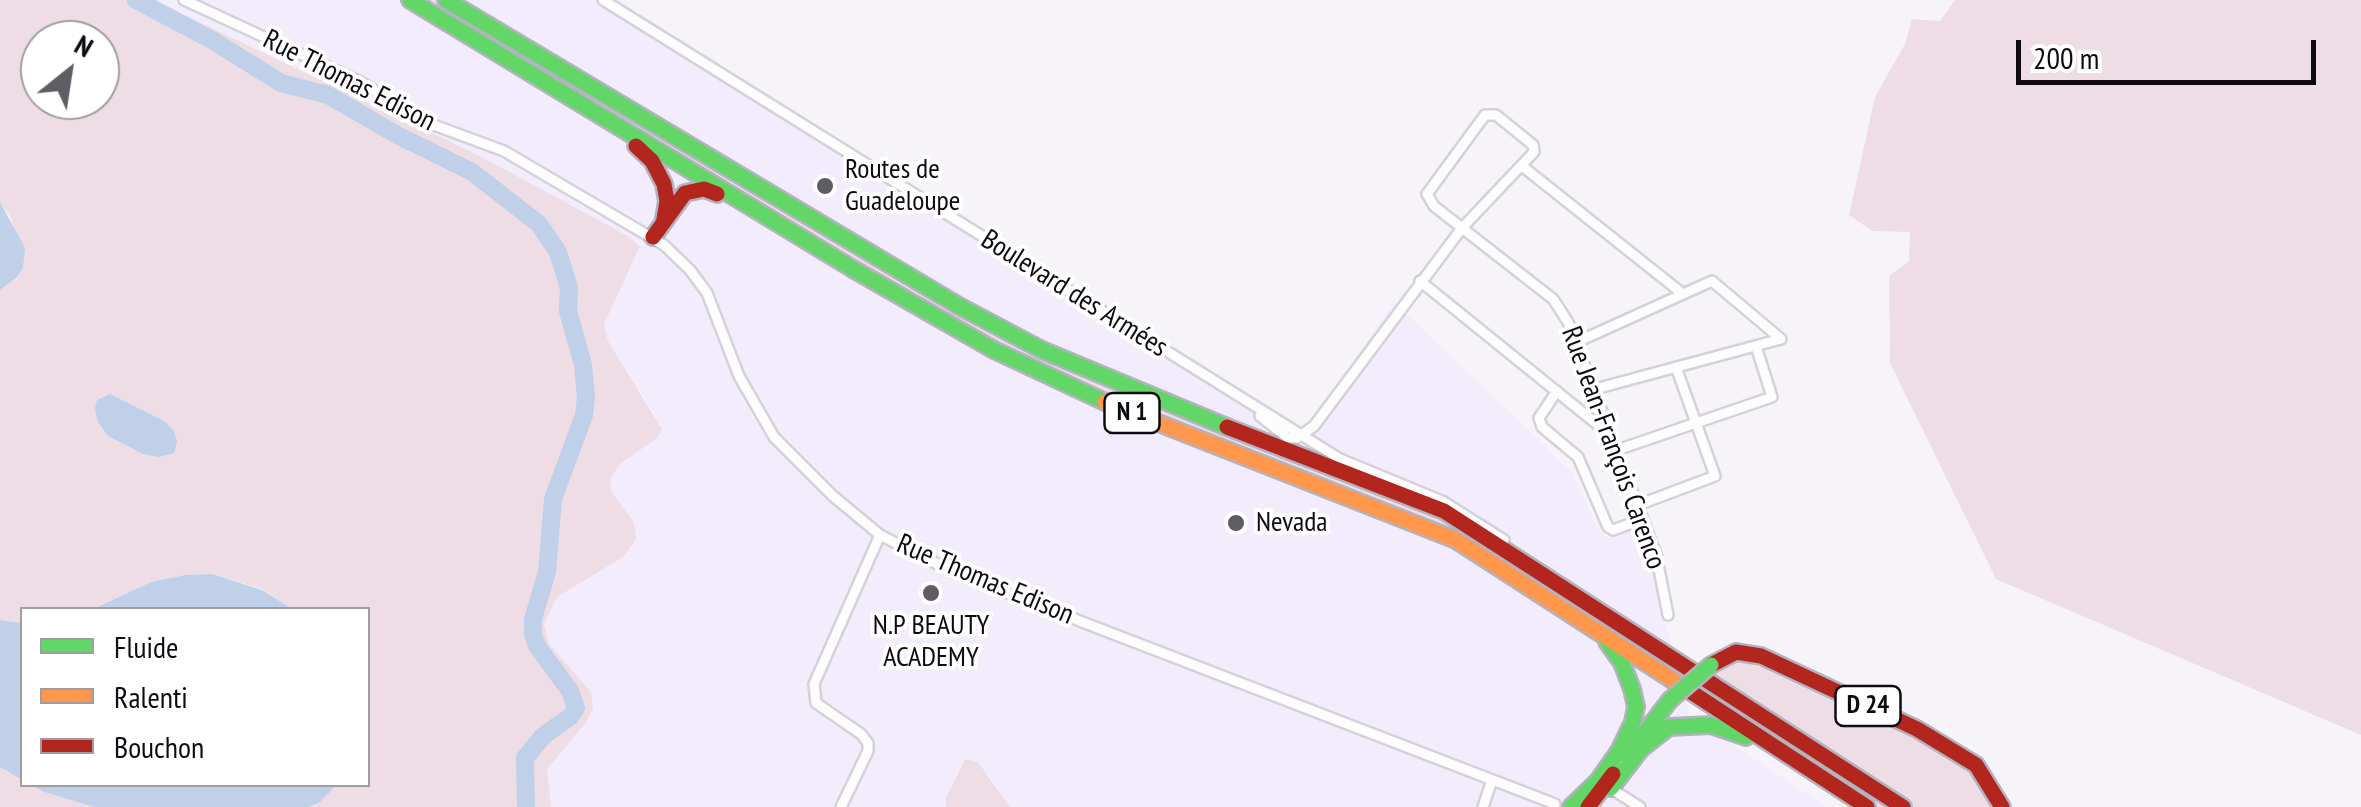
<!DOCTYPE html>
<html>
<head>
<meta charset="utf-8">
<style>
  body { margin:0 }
  #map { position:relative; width:2361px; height:807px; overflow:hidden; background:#f6f4f9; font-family:"PT Sans Narrow",sans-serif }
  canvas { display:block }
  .legend { position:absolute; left:20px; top:607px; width:350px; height:180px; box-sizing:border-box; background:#fff; border:2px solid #9f9da0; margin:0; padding:12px 18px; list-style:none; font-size:30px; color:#0e0a12 }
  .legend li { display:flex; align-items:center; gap:20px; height:50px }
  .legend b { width:50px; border:2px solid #9f9da0 }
  .north { position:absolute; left:20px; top:20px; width:100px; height:100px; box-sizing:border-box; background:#fff; border:2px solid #9f9da0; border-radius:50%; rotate:30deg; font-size:28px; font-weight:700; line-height:40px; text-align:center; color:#0e0a12 }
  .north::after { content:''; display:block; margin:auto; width:35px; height:45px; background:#5f5c63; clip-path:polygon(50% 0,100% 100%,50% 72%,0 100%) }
  .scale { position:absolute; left:2016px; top:40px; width:300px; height:45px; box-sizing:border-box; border:5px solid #0e0a12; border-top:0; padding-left:12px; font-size:30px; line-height:35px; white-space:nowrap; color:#0e0a12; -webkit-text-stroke:8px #fff; paint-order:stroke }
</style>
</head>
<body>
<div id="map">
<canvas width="2361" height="807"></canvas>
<ul class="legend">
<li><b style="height:12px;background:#63d668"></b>Fluide</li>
<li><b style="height:12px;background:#ff974d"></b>Ralenti</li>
<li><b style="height:12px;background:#b3261e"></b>Bouchon</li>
</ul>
<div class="north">N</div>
<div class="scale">200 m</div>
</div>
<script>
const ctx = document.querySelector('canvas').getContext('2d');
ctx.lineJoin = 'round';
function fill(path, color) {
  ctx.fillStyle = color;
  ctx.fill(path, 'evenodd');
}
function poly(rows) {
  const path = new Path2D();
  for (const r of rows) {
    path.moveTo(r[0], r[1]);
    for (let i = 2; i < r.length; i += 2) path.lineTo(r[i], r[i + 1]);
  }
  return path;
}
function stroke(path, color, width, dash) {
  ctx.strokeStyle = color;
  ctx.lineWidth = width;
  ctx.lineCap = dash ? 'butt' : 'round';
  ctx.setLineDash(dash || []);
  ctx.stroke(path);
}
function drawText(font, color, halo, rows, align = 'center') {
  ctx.font = font + ' "PT Sans Narrow",sans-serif';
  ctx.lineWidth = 8;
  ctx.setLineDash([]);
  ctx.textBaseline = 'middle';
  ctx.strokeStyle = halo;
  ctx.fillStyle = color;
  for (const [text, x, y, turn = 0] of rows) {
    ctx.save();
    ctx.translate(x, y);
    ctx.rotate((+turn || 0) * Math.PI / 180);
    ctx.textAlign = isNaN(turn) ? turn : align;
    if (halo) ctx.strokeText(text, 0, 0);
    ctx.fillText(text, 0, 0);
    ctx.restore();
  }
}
fill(poly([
  [153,0,619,0,1304,434,1394,301,1572,472,1596,525,1606,537,1640,527,1658,567,1660,602,1690,716,1827,807,1010,807,991,777,972,759,965,759,960,766,946,797,946,807,551,807,547,769,586,723,591,692,549,644,544,624,557,597,623,557,634,523,612,492,610,479,620,464,657,438,657,418,608,341,604,324,640,245,628,236,480,156]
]), '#f3ecfc');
fill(poly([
  [0,0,153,0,480,156,628,236,640,246,604,324,608,341,662,429,657,438,620,464,610,479,612,492,634,523,636,539,623,557,557,597,544,624,549,644,591,692,593,708,586,723,547,769,551,807,309,807,320,802,337,785,368,784,368,610,293,609,262,589,212,574,185,575,151,582,93,609,22,610,22,623,0,620,0,290,16,278,23,268,11,218,0,202],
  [40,40,100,40,100,100,40,100],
  [421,0,435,0,1012,345,1128,397,1432,515,1472,535,1891,807,1878,807,1515,570,1015,354],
  [1955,0,2361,0,2361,735,1996,579,1890,363,1889,276,1909,261,1910,232,1872,231,1849,215,1875,97,1905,44,1912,19,1940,21],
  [1735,661,1749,662,1955,757,1984,785,1996,807,1914,807,1709,675],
  [965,759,978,762,1010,807,946,807,946,797],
  [0,767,22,780,22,784,31,785,44,792,94,807,0,807]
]), '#eedde4');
fill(poly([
  [0,202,25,248,23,268,16,278,0,290],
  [110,394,164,421,174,431,177,441,174,453,159,457,143,454,108,436,97,420,95,408,97,400],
  [212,574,262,590,293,609,93,609,151,582,185,575],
  [0,620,22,623,22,780,0,767],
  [31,785,337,785,320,802,309,807,94,807,44,792]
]), '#bfd0e8');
stroke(poly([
  [136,0,212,40,281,83,328,95,399,136,472,172,539,224,558,252,569,288,568,311,583,365,586,398,584,415,553,499,547,572,533,619,533,634,537,646,570,691,576,708,571,716,543,736,525,758,526,807]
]), '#bfd0e8', 18);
const street = poly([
  [184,0,359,81,423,121,504,151,664,245,690,270,707,293,739,376,774,437,833,496,880,535,955,573,1555,804],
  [603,0,1340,459,1444,502,1504,540],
  [1485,115,1496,115,1533,145,1534,152,1462,228,1434,206,1427,194,1485,115],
  [1522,166,1683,294],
  [1420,281,1608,433],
  [1577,342,1712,281,1781,339,1595,389],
  [1557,391,1539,418,1542,427,1578,457,1608,527,1613,530,1643,519],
  [1260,416,1288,438,1297,438,1314,426,1462,228,1553,299,1568,322,1656,554,1668,615],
  [1617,450,1772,397,1756,346],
  [1638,505,1715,476,1676,367],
  [1610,788,1640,807],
  [841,807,868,751,868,743,861,734,816,703,814,684,880,535],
  [1483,807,1492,780]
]);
const fast = poly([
  [410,0,853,269,994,350,1105,402],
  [446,0,959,306,1042,350,1227,427],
  [1627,756,1670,700],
  [1611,788,1641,749,1669,727,1711,725,1746,737],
  [1571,807,1598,781,1619,751,1633,722,1636,707,1632,689,1622,663,1607,642]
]);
const slow = poly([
  [1105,402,1456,540,1688,690]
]);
const jam = poly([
  [636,146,652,161,664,184,667,201,664,219],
  [653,237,685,193,704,189,717,194],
  [1227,427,1444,511,1903,807],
  [1711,665,1736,652,1761,656,1917,729,1976,765,2002,807],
  [1688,690,1867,807],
  [1588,807,1613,774]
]);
stroke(street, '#d4d1d8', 14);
stroke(fast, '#b3b3c0', 20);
stroke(slow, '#b3b3c0', 20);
stroke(jam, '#b3b3c0', 20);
stroke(street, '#fefdfe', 9);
stroke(fast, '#63d668', 15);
stroke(slow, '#ff974d', 15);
stroke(jam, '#b3261e', 15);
const fastBridge = poly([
  [1670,700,1711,665]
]);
stroke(fastBridge, '#b3b3c0', 20, []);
stroke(fastBridge, '#63d668', 15);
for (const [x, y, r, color] of [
  [825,186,10,"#5f5c63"],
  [1236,523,10,"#5f5c63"],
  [931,593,10,"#5f5c63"]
]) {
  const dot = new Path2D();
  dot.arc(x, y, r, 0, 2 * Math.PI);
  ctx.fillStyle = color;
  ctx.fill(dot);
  stroke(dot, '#fff', 4);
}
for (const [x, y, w] of [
  [1132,413,55],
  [1868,706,65]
]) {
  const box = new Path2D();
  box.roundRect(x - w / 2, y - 20, w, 40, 8);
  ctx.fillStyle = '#fff';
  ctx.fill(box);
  stroke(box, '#0e0a12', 2.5);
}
drawText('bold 25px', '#0e0a12', null, [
  ["N 1",1132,413],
  ["D 24",1868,706]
]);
drawText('28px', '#0e0a12', '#fff', [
  ["Rue Thomas Edison",349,81,27],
  ["Boulevard des Armées",1074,294,32],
  ["Rue Jean-François Carenco",1613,448,70],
  ["Rue Thomas Edison",985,580,23]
]);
drawText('28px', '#0e0a12', '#fff', [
  ["Routes de",845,170],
  ["Guadeloupe",845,202],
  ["Nevada",1256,523],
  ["N.P BEAUTY",931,626,"center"],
  ["ACADEMY",931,658,"center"]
], 'left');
</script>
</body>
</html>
